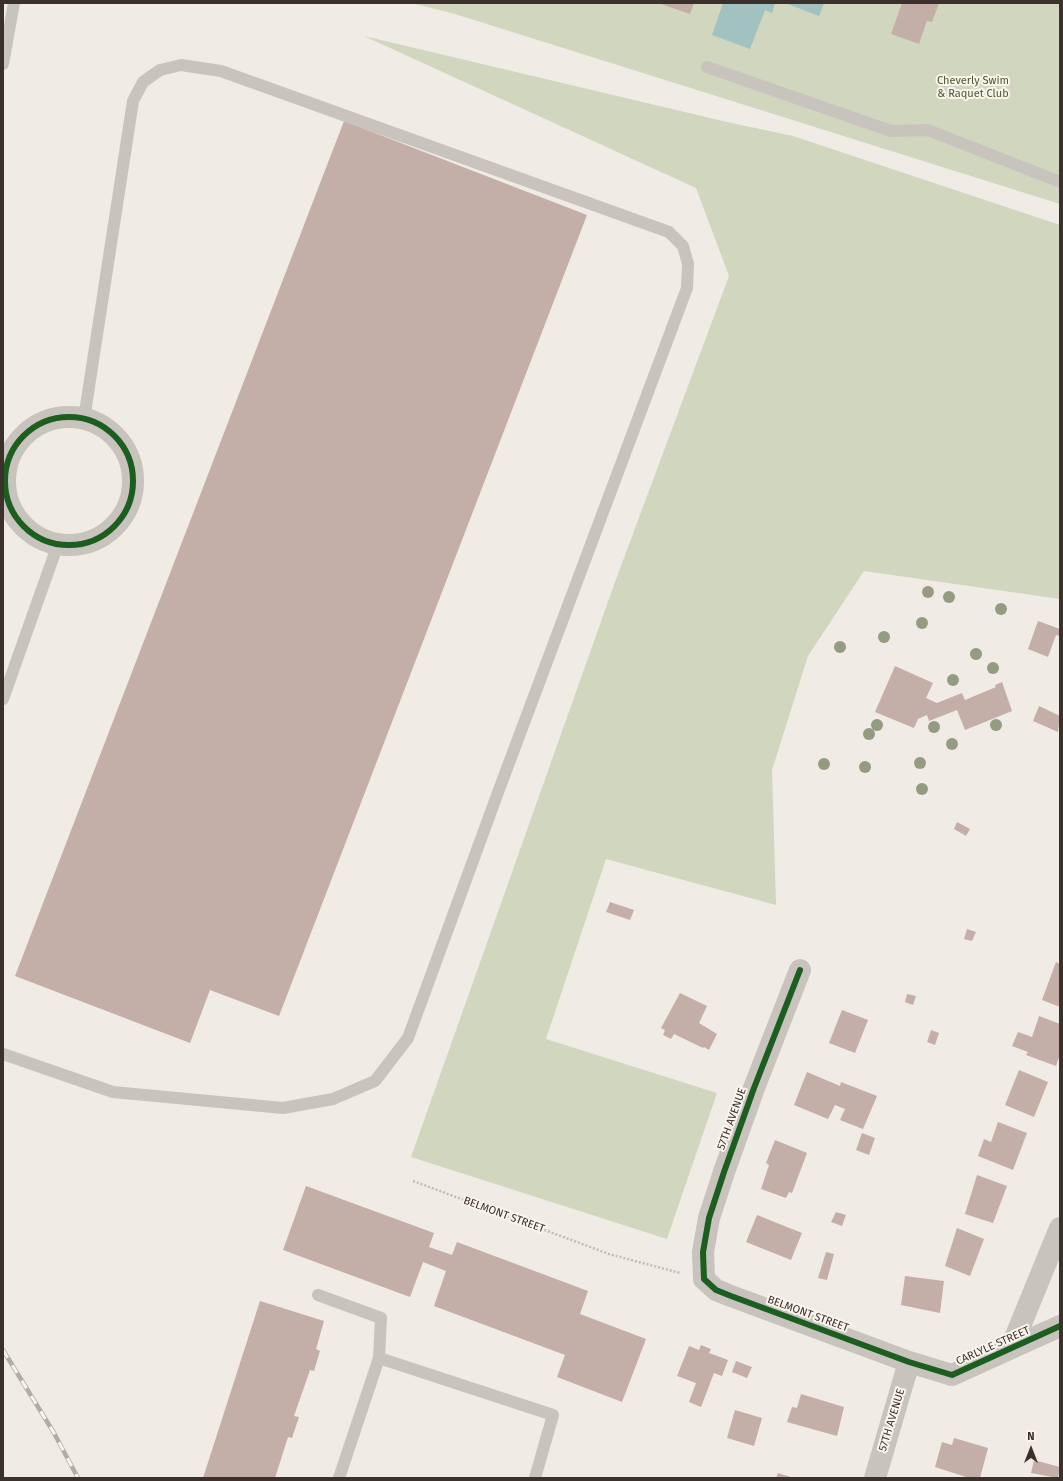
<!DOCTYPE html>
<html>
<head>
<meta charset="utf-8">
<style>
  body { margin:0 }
  #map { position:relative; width:1063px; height:1481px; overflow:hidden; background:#f0ebe5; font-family:"Fira Sans",sans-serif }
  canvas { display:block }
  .frame { position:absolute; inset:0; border:4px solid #3b302b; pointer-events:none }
  .north { position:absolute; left:1011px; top:1429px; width:40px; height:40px; -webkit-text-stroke:3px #fbf5ee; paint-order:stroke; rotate:0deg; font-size:11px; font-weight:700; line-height:16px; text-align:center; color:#3b302b }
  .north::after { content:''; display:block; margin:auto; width:14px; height:18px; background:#3b302b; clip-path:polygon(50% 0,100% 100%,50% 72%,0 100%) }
</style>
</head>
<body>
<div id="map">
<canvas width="1063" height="1481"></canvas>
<div class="frame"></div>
<div class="north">N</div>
</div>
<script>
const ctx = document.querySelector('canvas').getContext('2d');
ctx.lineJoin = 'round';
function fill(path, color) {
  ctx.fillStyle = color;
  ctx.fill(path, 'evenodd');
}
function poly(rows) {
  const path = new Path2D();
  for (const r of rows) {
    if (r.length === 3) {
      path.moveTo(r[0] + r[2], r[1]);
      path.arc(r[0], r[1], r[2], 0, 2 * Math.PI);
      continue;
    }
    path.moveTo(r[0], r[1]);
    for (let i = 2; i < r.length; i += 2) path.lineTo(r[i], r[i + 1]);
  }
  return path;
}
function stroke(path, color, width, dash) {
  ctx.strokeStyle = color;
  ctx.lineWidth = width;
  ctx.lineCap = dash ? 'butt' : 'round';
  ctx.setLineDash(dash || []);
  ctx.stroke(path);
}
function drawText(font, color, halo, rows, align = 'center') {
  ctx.font = font + ' "Fira Sans",sans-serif';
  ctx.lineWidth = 4;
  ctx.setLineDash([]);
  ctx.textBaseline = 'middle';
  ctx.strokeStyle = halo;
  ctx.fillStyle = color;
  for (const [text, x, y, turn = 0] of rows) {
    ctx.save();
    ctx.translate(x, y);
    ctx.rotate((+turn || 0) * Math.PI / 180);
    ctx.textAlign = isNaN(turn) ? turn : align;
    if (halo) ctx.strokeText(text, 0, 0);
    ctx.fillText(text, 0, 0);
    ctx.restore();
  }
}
fill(poly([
  [411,3,1060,3,1060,204,455,14],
  [364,36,727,122,793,136,1060,225,1060,599,864,571,808,656,772,770,776,905,606,859,546,1039,717,1093,667,1239,411,1157,615,582,729,276,696,188]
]), '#d1d6bf');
fill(poly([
  [723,3,775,3,772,13,765,10,750,49,712,35],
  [785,3,824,3,819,16]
]), '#a1c2c1');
fill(poly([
  [658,3,694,3,690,14],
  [902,3,939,3,932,22,927,21,919,44,891,34],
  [344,121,587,215,279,1016,210,990,190,1043,15,976],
  [1038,621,1060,629,1060,636,1056,635,1048,657,1028,649],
  [895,666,933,683,926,698,937,703,962,693,965,700,996,687,995,685,1002,682,1012,711,965,730,957,710,929,721,927,715,918,719,914,728,875,712],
  [1039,706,1060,716,1058,732,1033,721],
  [957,822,970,829,966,836,954,829],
  [610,902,634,910,630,920,606,912],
  [967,929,976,932,972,941,964,939],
  [1056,962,1060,964,1060,1007,1042,1000],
  [680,993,707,1006,699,1023,717,1034,709,1050,704,1047,703,1048,674,1034,671,1039,663,1035,665,1030,661,1028],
  [907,994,916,996,913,1005,905,1002],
  [842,1010,868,1020,855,1053,829,1043],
  [1039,1016,1060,1024,1060,1054,1056,1066,1026,1055,1028,1052,1012,1046,1018,1032,1032,1037],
  [931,1030,939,1033,935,1045,927,1042],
  [1019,1070,1048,1082,1034,1117,1005,1105],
  [807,1072,840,1086,841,1082,877,1096,863,1129,840,1120,845,1109,835,1105,828,1119,794,1105],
  [998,1122,1027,1133,1013,1170,978,1156,984,1139,991,1142],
  [862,1133,875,1138,869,1155,856,1150],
  [775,1140,807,1153,792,1193,789,1192,786,1198,761,1189,769,1165,766,1163],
  [977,1175,1007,1186,993,1223,965,1214],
  [306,1186,434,1233,429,1247,452,1255,457,1242,588,1291,580,1314,646,1339,622,1402,557,1377,565,1355,434,1306,446,1271,423,1262,410,1297,283,1250],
  [836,1212,846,1215,842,1226,831,1222],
  [757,1215,802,1233,791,1260,746,1242],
  [957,1228,984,1239,970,1276,945,1266],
  [826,1252,834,1254,827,1280,818,1278],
  [905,1276,944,1281,940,1313,901,1305],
  [260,1301,324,1321,316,1349,320,1351,314,1371,310,1370,294,1416,299,1417,292,1438,288,1437,275,1478,203,1478],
  [701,1345,711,1349,709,1353,728,1360,722,1376,714,1373,701,1407,689,1402,696,1383,677,1376,689,1346,699,1350],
  [736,1361,752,1367,747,1378,732,1372],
  [801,1394,844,1407,837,1436,787,1422,792,1407,797,1408],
  [735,1410,762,1418,754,1446,727,1438],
  [954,1438,988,1448,980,1478,969,1478,935,1467,942,1442,952,1445],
  [1034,1460,1060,1467,1058,1478,1031,1473],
  [778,1473,794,1478,776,1478]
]), '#c3afa7');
stroke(poly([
  [413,1181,609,1254,680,1273]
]), '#c2bbb6', 2.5, [2, 2]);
stroke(poly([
  [3,64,14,3],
  [707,67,891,131,928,130,1060,182],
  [3,699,58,544],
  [3,1054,113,1092,283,1108,333,1099,375,1081,408,1038,500,787,687,288,688,264,683,246,669,232,221,71,181,65,160,70,143,82,133,101,84,419],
  [318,1295,381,1318,379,1358],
  [339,1478,379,1358,553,1415,535,1478]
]), '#c9c3be', 12);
stroke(poly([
  [69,481,64],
  [800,970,754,1088,724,1172,709,1218,703,1252,704,1279,716,1290,731,1296,909,1362,952,1375,1060,1326],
  [1011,1348,1060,1228],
  [875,1478,909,1362]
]), '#c9c3be', 22);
const rail = poly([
  [3,1350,54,1433,78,1478]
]);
stroke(rail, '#b1aca8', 4.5);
stroke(rail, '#fbf5ee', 3, [9]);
stroke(poly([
  [69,481,64],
  [800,970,754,1088,724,1172,709,1218,703,1252,704,1279,716,1290,731,1296,909,1362,952,1375,1060,1326]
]), '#1b5e20', 6);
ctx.fillStyle = '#959b80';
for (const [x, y] of [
  [928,592],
  [949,597],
  [1001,609],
  [922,623],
  [884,637],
  [840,647],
  [976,654],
  [993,668],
  [953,680],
  [877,725],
  [996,725],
  [934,727],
  [869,734],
  [952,744],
  [920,763],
  [824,764],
  [865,767],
  [922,789]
]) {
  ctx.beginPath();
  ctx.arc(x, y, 6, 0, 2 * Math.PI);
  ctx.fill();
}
drawText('11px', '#4a5a2e', '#fbf5ee', [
  ["Cheverly Swim",973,81],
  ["& Raquet Club",973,94]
]);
drawText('11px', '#3b302b', '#fbf5ee', [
  ["57TH AVENUE",732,1119,-70],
  ["BELMONT STREET",504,1215,20],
  ["BELMONT STREET",808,1314,20],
  ["CARLYLE STREET",993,1346,-24],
  ["57TH AVENUE",892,1420,-73]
]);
</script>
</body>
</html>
